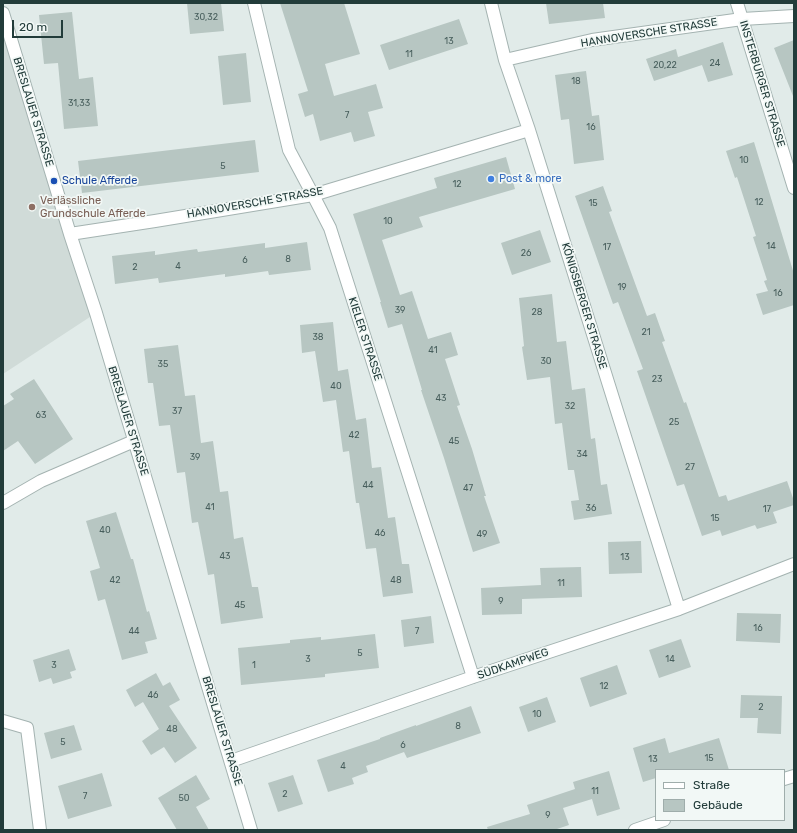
<!DOCTYPE html>
<html>
<head>
<meta charset="utf-8">
<style>
  body { margin:0 }
  #map { position:relative; width:797px; height:833px; overflow:hidden; background:#e1ebe9; font-family:Rubik,sans-serif }
  canvas { display:block }
  .frame { position:absolute; inset:0; border:4px solid #223c3a; pointer-events:none }
  .legend { position:absolute; left:655px; top:769px; width:130px; height:52px; box-sizing:border-box; background:#f2f8f6; border:1px solid #9fadab; margin:0; padding:5px 7px; list-style:none; font-size:12px; color:#223c3a }
  .legend li { display:flex; align-items:center; gap:8px; height:20px }
  .legend b { width:20px; border:1px solid #9fadab }
  .scale { position:absolute; left:12px; top:20px; width:51px; height:18px; box-sizing:border-box; border:2px solid #223c3a; border-top:0; padding-left:5px; font-size:12px; line-height:14px; white-space:nowrap; color:#223c3a; -webkit-text-stroke:3px #f2f8f6; paint-order:stroke }
</style>
</head>
<body>
<div id="map">
<canvas width="797" height="833"></canvas>
<div class="frame"></div>
<ul class="legend">
<li><b style="height:5px;background:#fff"></b>Straße</li>
<li><b style="height:11px;background:#b7c6c2"></b>Gebäude</li>
</ul>
<div class="scale">20 m</div>
</div>
<script>
const ctx = document.querySelector('canvas').getContext('2d');
ctx.lineJoin = 'round';
function fill(path, color) {
  ctx.fillStyle = color;
  ctx.fill(path, 'evenodd');
}
function poly(rows) {
  const path = new Path2D();
  for (const r of rows) {
    path.moveTo(r[0], r[1]);
    for (let i = 2; i < r.length; i += 2) path.lineTo(r[i], r[i + 1]);
  }
  return path;
}
function stroke(path, color, width, dash) {
  ctx.strokeStyle = color;
  ctx.lineWidth = width;
  ctx.lineCap = dash ? 'butt' : 'round';
  ctx.setLineDash(dash || []);
  ctx.stroke(path);
}
function drawText(font, color, halo, rows, align = 'center') {
  ctx.font = font + ' Rubik,sans-serif';
  ctx.lineWidth = 3.5;
  ctx.setLineDash([]);
  ctx.textBaseline = 'middle';
  ctx.strokeStyle = halo;
  ctx.fillStyle = color;
  for (const [text, x, y, turn = 0] of rows) {
    ctx.save();
    ctx.translate(x, y);
    ctx.rotate((+turn || 0) * Math.PI / 180);
    ctx.textAlign = isNaN(turn) ? turn : align;
    if (halo) ctx.strokeText(text, 0, 0);
    ctx.fillText(text, 0, 0);
    ctx.restore();
  }
}
fill(poly([
  [3,13,96,313,3,374]
]), '#d0dbd8');
fill(poly([
  [187,3,221,3,224,31,190,34],
  [280,3,344,3,360,54,325,64,334,96,376,84,383,108,368,112,375,136,354,142,351,132,320,141,313,114,305,117,298,94,308,91],
  [546,3,603,3,605,18,549,24],
  [72,12,79,79,93,77,98,126,64,129,58,63,44,64,39,15],
  [459,19,468,44,389,70,380,45],
  [794,40,794,96,793,96,774,48],
  [723,42,733,75,708,82,702,65,654,81,646,59,676,49,678,57],
  [246,53,251,102,223,105,218,56],
  [586,71,592,116,599,115,604,160,574,164,569,119,561,120,555,75],
  [255,140,259,172,82,193,78,161],
  [754,142,794,274,794,305,763,315,756,294,768,291,764,281,767,280,753,237,756,236,737,177,735,178,726,151],
  [506,157,515,189,419,217,423,227,382,240,400,295,412,291,428,339,451,332,458,355,445,359,460,405,457,406,472,449,486,496,484,496,500,543,473,552,444,458,421,390,422,390,402,324,388,328,380,302,381,302,353,214,437,188,434,178],
  [603,186,612,211,609,212,647,316,655,313,665,341,662,342,684,403,686,402,719,497,726,495,728,501,787,481,794,501,794,505,773,512,777,523,757,529,755,525,722,536,720,530,702,536,684,484,677,486,637,371,643,369,618,302,613,304,575,196],
  [540,230,551,262,512,275,501,243],
  [307,242,311,270,269,275,268,271,225,277,225,274,159,283,158,278,115,284,112,256,155,251,155,255,197,249,198,252,265,243,265,248],
  [552,294,557,342,566,341,572,390,585,388,591,439,595,438,601,485,607,484,612,514,574,520,571,501,579,500,574,470,568,470,562,423,555,424,550,377,527,380,522,347,524,346,519,298],
  [333,322,338,371,348,369,356,420,366,418,372,468,381,467,388,518,395,517,402,564,409,564,413,593,383,597,376,548,366,549,359,503,356,503,349,451,343,452,336,400,323,402,315,351,302,353,300,325],
  [178,345,185,396,195,395,201,443,213,441,220,492,228,491,234,539,243,537,252,587,258,587,263,618,221,624,214,574,208,575,198,522,192,523,185,472,177,473,170,425,159,426,153,383,148,383,144,349],
  [34,379,73,439,35,464,18,441,3,451,3,406,14,399,10,394],
  [116,512,131,559,133,559,147,612,149,611,157,639,145,642,148,653,122,660,105,599,98,601,90,571,100,568,86,521],
  [641,541,642,573,609,574,608,542],
  [581,567,582,597,522,599,522,614,482,615,481,588,541,585,540,568],
  [737,613,781,614,780,643,736,641],
  [431,616,434,643,404,647,401,620],
  [375,634,379,668,325,674,325,677,241,685,238,648,290,643,290,640,321,637,321,640],
  [681,639,691,667,659,678,649,650],
  [69,649,76,670,70,672,72,678,53,684,51,678,39,682,33,660],
  [617,665,627,694,590,707,580,678],
  [156,673,163,686,170,682,180,700,169,706,197,748,175,763,164,747,151,755,142,741,159,729,143,702,135,707,126,690],
  [741,695,782,696,781,734,757,733,758,718,740,718],
  [547,697,556,722,528,732,519,707],
  [471,706,481,733,407,758,404,752,366,766,368,772,352,778,354,784,328,792,317,760,380,739,380,738,416,725,416,726],
  [74,725,82,750,51,759,44,733],
  [665,738,669,753,719,738,729,770,656,770,656,778,643,782,633,748],
  [609,771,620,809,597,816,592,799,563,808,569,825,554,830,488,830,487,827,530,814,527,805,575,789,573,782],
  [102,773,112,806,68,819,58,786],
  [196,775,210,799,196,807,209,830,177,830,158,798],
  [293,775,303,804,278,812,268,783]
]), '#b7c6c2');
const minor = poly([
  [254,3,289,150,313,195,330,228,473,677],
  [491,3,505,60,529,130,679,609],
  [737,3,794,188],
  [3,13,70,234,96,313,251,830],
  [505,60,592,40,742,19,794,16],
  [70,234,155,221,313,195,529,130],
  [3,503,41,481,134,441],
  [3,721,27,728,40,830],
  [231,761,473,677,679,609,794,564],
  [784,779,794,776],
  [635,830,664,820]
]);
stroke(minor, '#a4b3b1', 14);
stroke(minor, '#fff', 12);
for (const [x, y, r, color] of [
  [491,179,4,"#3f7fe0"],
  [54,181,4,"#1a4fb4"],
  [32,207,4,"#8d6e63"]
]) {
  const dot = new Path2D();
  dot.arc(x, y, r, 0, 2 * Math.PI);
  ctx.fillStyle = color;
  ctx.fill(dot);
  stroke(dot, '#f2f8f6', 1.5);
}
drawText('9px', '#475e5c', null, [
  ["30,32",206,17],
  ["13",449,41],
  ["11",409,54],
  ["24",715,63],
  ["20,22",665,65],
  ["18",576,81],
  ["31,33",79,103],
  ["7",347,115],
  ["16",591,127],
  ["10",744,160],
  ["5",223,166],
  ["12",457,184],
  ["12",759,202],
  ["15",593,203],
  ["10",388,221],
  ["14",771,246],
  ["17",607,247],
  ["26",526,253],
  ["8",288,259],
  ["6",245,260],
  ["4",178,266],
  ["2",135,267],
  ["19",622,287],
  ["16",778,293],
  ["39",400,310],
  ["28",537,312],
  ["21",646,332],
  ["38",318,337],
  ["41",433,350],
  ["30",546,361],
  ["35",163,364],
  ["23",657,379],
  ["40",336,386],
  ["43",441,398],
  ["32",570,406],
  ["37",177,411],
  ["63",41,415],
  ["25",674,422],
  ["42",354,435],
  ["45",454,441],
  ["34",582,454],
  ["39",195,457],
  ["27",690,467],
  ["44",368,485],
  ["47",468,488],
  ["41",210,507],
  ["36",591,508],
  ["17",767,509],
  ["15",715,518],
  ["40",105,530],
  ["46",380,533],
  ["49",482,534],
  ["43",225,556],
  ["13",625,557],
  ["42",115,580],
  ["48",396,580],
  ["11",561,583],
  ["9",501,601],
  ["45",240,605],
  ["16",758,628],
  ["44",134,631],
  ["7",417,631],
  ["5",360,653],
  ["3",308,659],
  ["14",670,659],
  ["3",54,665],
  ["1",254,665],
  ["12",604,686],
  ["46",153,695],
  ["2",761,707],
  ["10",537,714],
  ["8",458,726],
  ["48",172,729],
  ["5",63,742],
  ["6",403,745],
  ["15",709,758],
  ["13",653,759],
  ["4",343,766],
  ["11",595,791],
  ["2",285,794],
  ["7",85,796],
  ["50",184,798],
  ["9",548,815]
]);
drawText('11px', '#223c3a', '#f2f8f6', [
  ["HANNOVERSCHE STRASSE",649,33,-9],
  ["INSTERBURGER STRASSE",762,84,73],
  ["BRESLAUER STRASSE",33,112,73],
  ["HANNOVERSCHE STRASSE",255,203,-10],
  ["KÖNIGSBERGER STRASSE",584,306,73],
  ["KIELER STRASSE",365,339,72],
  ["BRESLAUER STRASSE",128,421,73],
  ["SÜDKAMPWEG",513,664,-19],
  ["BRESLAUER STRASSE",222,731,73]
]);
drawText('11px', '#366cbe', '#f2f8f6', [
  ["Post & more",499,179]
], 'left');
drawText('11px', '#164399', '#f2f8f6', [
  ["Schule Afferde",62,181]
], 'left');
drawText('11px', '#785e54', '#f2f8f6', [
  ["Verlässliche",40,201],
  ["Grundschule Afferde",40,214]
], 'left');
</script>
</body>
</html>
